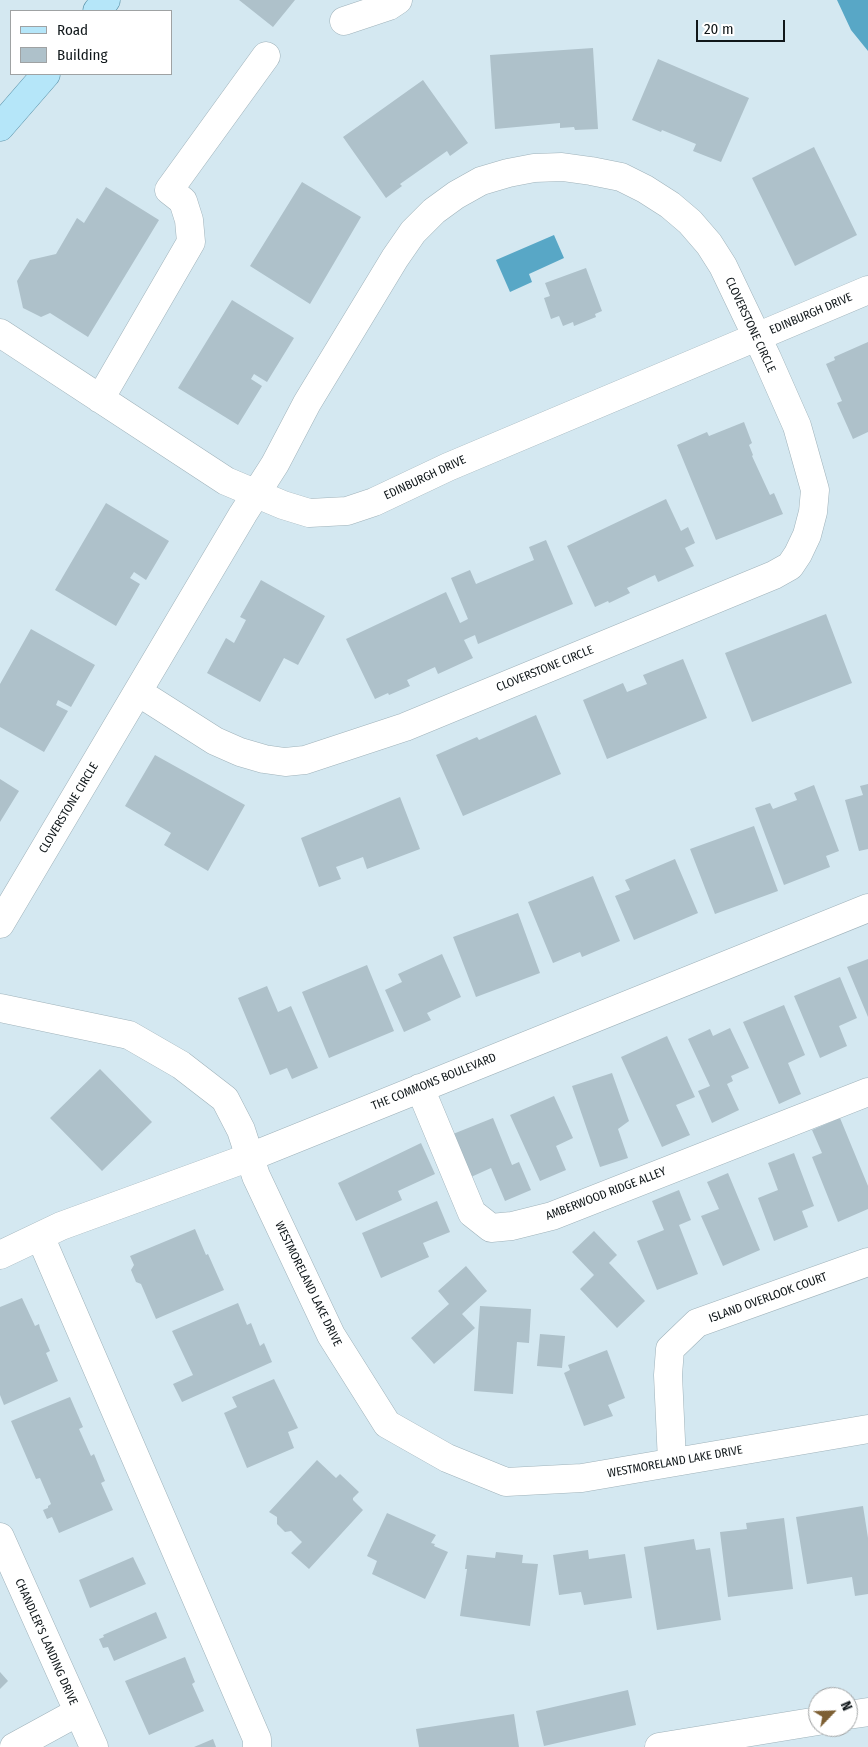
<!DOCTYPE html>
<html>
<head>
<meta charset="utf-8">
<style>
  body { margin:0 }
  #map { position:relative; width:868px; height:1747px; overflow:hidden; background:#d4e8f1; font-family:"Fira Sans Condensed",sans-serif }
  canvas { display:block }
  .legend { position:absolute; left:10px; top:10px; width:162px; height:65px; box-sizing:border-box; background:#fff; border:1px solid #9fa2a3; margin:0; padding:6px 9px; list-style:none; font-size:15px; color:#10171a }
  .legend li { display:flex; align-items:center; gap:10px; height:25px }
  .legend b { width:25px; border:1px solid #9fa2a3 }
  .north { position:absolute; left:808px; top:1687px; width:50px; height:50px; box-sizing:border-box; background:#fff; border:1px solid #9fa2a3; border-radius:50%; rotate:66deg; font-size:14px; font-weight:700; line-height:20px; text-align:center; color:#10171a }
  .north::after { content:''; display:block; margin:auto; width:18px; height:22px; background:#7d5f33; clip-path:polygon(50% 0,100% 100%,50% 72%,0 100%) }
  .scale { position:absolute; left:696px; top:20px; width:89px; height:22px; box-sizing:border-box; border:2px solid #10171a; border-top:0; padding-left:6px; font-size:15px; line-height:18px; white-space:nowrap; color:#10171a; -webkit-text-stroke:4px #fff; paint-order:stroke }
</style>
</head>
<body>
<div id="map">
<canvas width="868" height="1747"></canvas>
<ul class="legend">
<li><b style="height:6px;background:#b5e6f9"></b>Road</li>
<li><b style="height:14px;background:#aec1ca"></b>Building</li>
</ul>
<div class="north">N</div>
<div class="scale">20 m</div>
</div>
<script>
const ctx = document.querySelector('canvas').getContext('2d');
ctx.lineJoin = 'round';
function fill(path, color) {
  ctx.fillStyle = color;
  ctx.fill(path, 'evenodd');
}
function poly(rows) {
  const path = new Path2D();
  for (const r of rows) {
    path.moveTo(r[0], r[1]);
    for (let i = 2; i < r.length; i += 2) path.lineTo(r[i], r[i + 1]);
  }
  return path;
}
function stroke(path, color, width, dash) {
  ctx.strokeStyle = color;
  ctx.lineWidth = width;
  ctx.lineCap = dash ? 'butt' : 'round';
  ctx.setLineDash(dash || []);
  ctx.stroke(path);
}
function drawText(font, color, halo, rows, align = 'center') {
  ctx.font = font + ' "Fira Sans Condensed",sans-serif';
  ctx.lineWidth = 5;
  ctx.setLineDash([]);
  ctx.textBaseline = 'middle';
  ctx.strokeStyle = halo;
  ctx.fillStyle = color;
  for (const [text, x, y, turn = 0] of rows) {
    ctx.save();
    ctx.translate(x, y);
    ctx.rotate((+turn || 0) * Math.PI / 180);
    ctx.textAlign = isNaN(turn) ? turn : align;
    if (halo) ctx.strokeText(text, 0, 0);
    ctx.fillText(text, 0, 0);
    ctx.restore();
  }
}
fill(poly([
  [837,0,868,0,868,51,851,30],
  [554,235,564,258,529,274,532,282,510,292,496,260]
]), '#58a7c6');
fill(poly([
  [239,0,295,0,273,27],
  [593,48,598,129,575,130,574,127,560,128,560,123,495,129,490,55],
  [658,59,749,98,721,162,693,151,696,144,662,130,661,132,632,120],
  [423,80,468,143,450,156,447,151,400,184,402,186,386,198,343,137],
  [814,147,857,235,795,266,752,178],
  [302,182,361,217,310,304,250,266],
  [106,187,159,220,88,337,50,313,41,317,23,308,17,281,30,260,56,254,77,218,84,223],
  [586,268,602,311,595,314,596,317,574,326,573,322,563,326,559,316,551,319,544,298,550,296,545,283],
  [232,300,294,338,267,382,254,374,251,379,262,386,238,425,178,388],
  [868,342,868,432,853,439,837,403,842,401,826,364,835,360,834,357],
  [744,422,752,443,749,445,753,455,752,456,770,495,774,493,783,514,716,540,677,445,707,432,709,436],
  [666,499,681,531,688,527,695,543,685,548,694,566,658,582,655,575,627,588,630,593,609,603,608,601,595,607,567,546],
  [106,503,169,541,146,580,134,572,130,578,140,584,116,626,55,590],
  [546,540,573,604,478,644,475,635,464,640,473,658,438,674,435,667,407,680,410,686,389,695,388,693,375,699,346,639,446,592,460,623,468,619,451,578,470,570,476,584,534,560,529,547],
  [261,580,325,616,298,665,284,658,260,702,207,673,226,638,234,643,246,620,240,617],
  [826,614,852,683,752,722,725,653],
  [31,629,95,665,71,707,58,700,56,705,68,711,44,752,0,727,0,684],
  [683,659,707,718,607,759,583,700,623,683,627,692,647,684,643,675],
  [536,715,561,774,463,816,436,755,477,737,479,740],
  [155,755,245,805,208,871,164,845,171,833,125,806],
  [0,779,19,791,0,822],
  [868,784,868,849,859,851,845,800,863,795,860,786],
  [814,785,839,851,826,856,830,867,784,885,755,808,770,803,773,809,797,800,794,793],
  [400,797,420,849,367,869,363,857,336,867,341,879,319,887,301,838],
  [754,826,778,891,715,914,690,849],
  [675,859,698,913,634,940,615,896,630,890,625,880],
  [593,876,620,941,582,957,580,952,553,963,528,902],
  [518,913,540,973,476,997,453,937],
  [442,954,461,997,427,1013,431,1020,404,1032,385,990,402,982,398,974],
  [868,959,868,1017,847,967],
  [367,965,394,1031,329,1058,302,992],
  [840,977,857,1018,839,1026,847,1046,820,1058,794,996],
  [267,986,278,1012,291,1006,318,1068,292,1079,287,1068,270,1075,238,998],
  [784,1005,805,1055,788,1063,801,1094,779,1104,743,1022],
  [730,1028,749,1068,731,1076,733,1081,727,1084,739,1110,712,1123,698,1091,710,1086,688,1039,710,1029,713,1036],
  [667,1036,695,1097,676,1105,690,1135,662,1147,621,1057],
  [100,1069,152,1122,102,1171,50,1118],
  [612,1073,629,1121,618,1129,628,1158,600,1167,572,1086],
  [554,1096,573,1138,556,1146,566,1170,540,1181,510,1115],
  [493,1118,512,1165,519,1162,531,1190,505,1201,491,1168,471,1177,453,1134],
  [840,1118,868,1186,868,1209,838,1222,812,1157,822,1153,812,1130],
  [421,1143,435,1174,398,1191,402,1200,356,1221,338,1183],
  [794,1153,814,1206,802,1211,808,1227,774,1241,758,1198,778,1190,768,1163],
  [728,1173,760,1250,723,1266,701,1216,719,1209,707,1182],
  [679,1190,691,1220,679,1225,698,1274,657,1290,637,1241,664,1230,652,1201],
  [437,1201,450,1232,423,1243,429,1257,381,1278,362,1233],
  [195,1229,206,1255,208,1254,224,1290,156,1319,141,1284,136,1282,131,1270,134,1265,130,1256],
  [594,1231,617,1255,609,1263,645,1301,617,1328,580,1289,594,1275,572,1252],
  [466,1266,487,1291,462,1314,475,1328,434,1364,411,1338,449,1304,438,1291],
  [22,1298,35,1326,39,1324,40,1328,50,1351,46,1353,58,1381,4,1405,0,1395,0,1307],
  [238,1303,247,1325,251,1323,260,1346,264,1343,272,1362,182,1402,173,1384,193,1375,172,1331],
  [480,1306,531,1309,529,1343,517,1342,513,1394,474,1391],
  [540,1334,565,1336,562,1368,537,1366],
  [607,1350,625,1398,608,1405,613,1416,584,1426,564,1373,570,1370,568,1365],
  [274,1379,298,1428,288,1432,294,1448,247,1468,224,1413,237,1407,232,1397],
  [70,1397,83,1427,79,1429,91,1456,94,1454,105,1481,101,1483,113,1510,59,1533,52,1517,47,1519,43,1510,48,1508,48,1506,51,1504,49,1499,40,1478,36,1479,11,1421],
  [317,1460,336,1478,340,1474,359,1492,353,1498,353,1500,363,1510,309,1569,291,1553,302,1542,291,1531,285,1532,277,1524,277,1517,269,1512],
  [863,1506,868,1538,868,1594,855,1596,852,1577,807,1584,796,1517],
  [387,1513,436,1535,431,1543,435,1544,434,1546,448,1552,425,1599,372,1574,377,1561,367,1556],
  [784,1518,793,1589,728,1597,720,1532,747,1529,746,1523],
  [694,1539,696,1550,710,1548,721,1620,657,1630,644,1547],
  [588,1550,589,1559,625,1554,632,1598,584,1605,581,1592,559,1595,553,1555],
  [496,1552,523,1555,522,1563,538,1564,530,1626,460,1616,467,1569,465,1569,467,1555,495,1558],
  [133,1557,146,1584,90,1608,79,1580],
  [156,1612,167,1638,114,1661,108,1647,103,1648,99,1639,104,1637,103,1635],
  [185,1657,195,1682,192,1684,204,1711,149,1735,125,1681],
  [0,1672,8,1681,0,1689],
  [628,1690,636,1725,544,1746,536,1711],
  [514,1714,519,1747,419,1747,416,1729],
  [213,1739,216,1747,194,1747]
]), '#aec1ca');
const minor = poly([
  [344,21,389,6,398,0],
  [0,333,226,481,283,505,309,513,347,511,374,502,448,467,868,290],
  [100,399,191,242,189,220,183,201,169,190,266,56],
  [0,924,243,514,275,464,307,403,395,258,413,232,434,211,456,195,481,181,508,173,534,168,562,167,591,171,621,177,645,189,670,205,690,222,709,244,723,266,767,358,797,426,815,490,813,512,807,535,798,554,790,566,774,575,405,727,305,760,285,762,264,759,240,752,215,741,138,692],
  [0,1008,129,1035,181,1065,225,1099,241,1130,256,1176,331,1335,387,1424,447,1458,506,1482,582,1478,868,1429],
  [420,1088,472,1213,491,1228,512,1226,552,1216,868,1092],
  [40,1236,257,1739,257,1747],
  [0,1255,61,1226,250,1157,868,908],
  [672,1462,668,1375,670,1349,697,1323,868,1262],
  [0,1537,94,1747],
  [848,1715,868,1712],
  [14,1747,78,1712],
  [659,1747,818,1721]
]);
const major = poly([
  [97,11,106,0],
  [0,127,46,74]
]);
stroke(minor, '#9fb2ba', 29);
stroke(major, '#5b92a8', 29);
stroke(minor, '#fff', 28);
stroke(major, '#b5e6f9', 28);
drawText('12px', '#10171a', '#fff', [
  ["EDINBURGH DRIVE",811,314,-23],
  ["CLOVERSTONE CIRCLE",750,325,65],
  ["EDINBURGH DRIVE",425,478,-25],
  ["CLOVERSTONE CIRCLE",545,669,-22],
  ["CLOVERSTONE CIRCLE",69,808,-59],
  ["THE COMMONS BOULEVARD",434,1082,-22],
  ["AMBERWOOD RIDGE ALLEY",606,1194,-21],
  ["WESTMORELAND LAKE DRIVE",308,1284,64],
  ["ISLAND OVERLOOK COURT",768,1298,-20],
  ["WESTMORELAND LAKE DRIVE",675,1462,-10],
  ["CHANDLER'S LANDING DRIVE",46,1642,66]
]);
</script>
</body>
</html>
